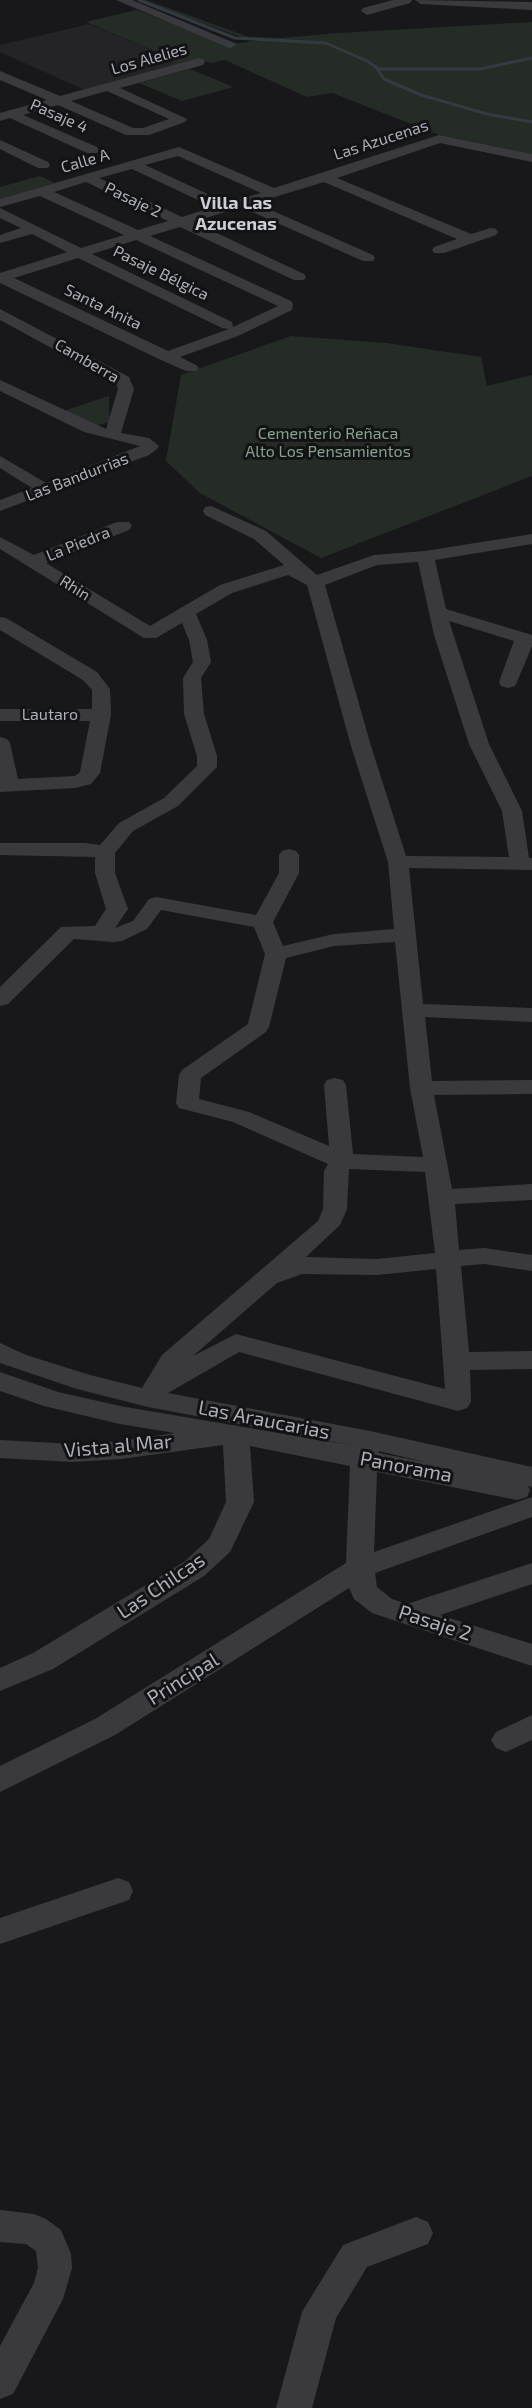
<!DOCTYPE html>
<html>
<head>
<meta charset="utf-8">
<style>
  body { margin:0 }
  canvas { display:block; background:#18181a }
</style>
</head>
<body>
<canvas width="532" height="2408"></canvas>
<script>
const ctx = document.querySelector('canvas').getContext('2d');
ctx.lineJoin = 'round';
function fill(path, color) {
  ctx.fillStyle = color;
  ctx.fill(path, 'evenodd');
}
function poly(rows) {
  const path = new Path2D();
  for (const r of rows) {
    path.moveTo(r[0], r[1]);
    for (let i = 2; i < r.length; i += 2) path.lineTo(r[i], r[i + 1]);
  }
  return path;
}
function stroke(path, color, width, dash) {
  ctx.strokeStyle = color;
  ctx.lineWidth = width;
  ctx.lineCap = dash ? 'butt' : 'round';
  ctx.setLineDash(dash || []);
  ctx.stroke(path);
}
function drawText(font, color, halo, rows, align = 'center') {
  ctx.font = font + ' "Exo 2",sans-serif';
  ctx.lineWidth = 6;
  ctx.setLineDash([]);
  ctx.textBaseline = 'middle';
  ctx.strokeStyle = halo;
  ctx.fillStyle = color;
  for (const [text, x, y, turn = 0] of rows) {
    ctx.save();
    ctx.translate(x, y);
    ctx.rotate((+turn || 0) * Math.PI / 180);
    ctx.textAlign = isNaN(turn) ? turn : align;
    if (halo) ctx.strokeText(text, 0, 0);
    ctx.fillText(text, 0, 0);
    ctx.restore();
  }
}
fill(poly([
  [89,24,174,59,176,66,85,90,0,52,0,45]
]), '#242427');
fill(poly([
  [138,0,146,0,249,37,282,38,339,33,532,22,532,154,440,135,332,93,307,97,225,60,211,63,199,59,176,65,173,64,174,59,86,22,137,10,226,45,260,40,238,36],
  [190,69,233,87,182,101,139,83],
  [40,176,55,183,0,199,0,187],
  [291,336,386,343,481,357,487,386,532,375,532,476,321,558,200,493,166,461,181,375],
  [109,396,109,422,95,426,64,411]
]), '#252c26');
stroke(poly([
  [139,0,235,38,326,43,367,61,376,67,384,79,421,95,487,114,532,122],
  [377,69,480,69,532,58]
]), '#333a42', 3);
fill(poly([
  [116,0,132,0,237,44,231,48,227,47,116,0],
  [393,0,412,0,410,3,367,15,361,11,363,8,393,0],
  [415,0,532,2,532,10,421,4,415,0],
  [199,58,203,59,205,62,203,65,120,88,187,119,185,122,149,135,126,135,58,105,23,115,97,147,99,150,97,153,87,153,10,118,0,121,0,113,47,100,0,80,0,71,60,96,199,58],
  [107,91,169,119,143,128,133,128,71,101,107,91],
  [439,135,532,154,532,162,440,143,337,178,471,234,491,228,496,229,498,232,496,235,444,253,434,253,432,250,434,247,457,239,324,182,255,203,373,255,375,258,373,261,363,261,241,207,193,222,304,274,306,277,304,280,294,280,180,227,150,236,291,301,293,304,292,310,238,336,180,357,196,365,199,368,196,371,186,371,161,360,0,283,0,273,67,252,32,234,0,243,0,235,21,228,0,218,0,208,81,248,124,235,40,196,0,207,0,199,179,147,274,188,439,135],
  [178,156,261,193,227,203,145,165,178,156],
  [132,169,213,207,182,217,99,178,132,169],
  [86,182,168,221,138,230,54,192,86,182],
  [136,240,278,306,233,327,232,322,92,254,136,240],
  [78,258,222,328,229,329,168,351,14,278,78,258],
  [0,140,48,162,50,165,48,168,38,168,0,149,0,140],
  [0,309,129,377,134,389,121,433,149,438,159,446,157,449,149,455,0,511,0,500,32,488,0,468,0,456,46,483,140,446,84,432,0,391,0,380,106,429,118,389,116,383,0,320,0,309],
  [211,506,266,531,317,575,374,555,425,551,532,534,532,544,435,560,446,609,532,635,532,646,517,682,515,686,508,688,501,686,499,682,514,641,449,621,489,744,522,811,529,858,532,858,532,870,409,868,423,1004,532,1008,532,1022,425,1017,432,1081,532,1080,532,1094,434,1095,452,1189,532,1184,532,1200,455,1204,459,1250,484,1248,532,1255,532,1271,484,1264,461,1266,469,1352,532,1351,532,1369,470,1370,471,1402,467,1408,458,1411,239,1352,168,1393,370,1431,532,1467,532,1487,528,1486,530,1490,527,1497,517,1500,377,1472,374,1552,532,1497,532,1517,375,1573,377,1587,392,1599,407,1604,532,1563,532,1584,440,1615,532,1644,532,1666,372,1613,354,1599,349,1588,115,1735,0,1792,0,1766,95,1719,346,1563,350,1466,250,1446,254,1502,230,1552,204,1576,53,1669,0,1691,0,1668,33,1653,184,1562,209,1539,226,1502,223,1445,121,1459,73,1462,0,1458,0,1440,73,1444,121,1441,175,1433,120,1424,44,1406,0,1391,0,1372,58,1392,120,1406,355,1446,148,1407,77,1389,0,1363,0,1343,26,1355,90,1375,142,1388,162,1355,318,1221,323,1209,324,1171,328,1164,233,1122,179,1108,176,1103,179,1075,182,1070,248,1024,265,954,254,927,161,910,147,929,122,941,114,942,74,939,8,1004,0,1006,0,987,61,927,95,926,106,909,95,873,95,857,0,855,0,843,85,843,100,845,119,823,164,798,197,766,197,756,184,714,183,678,193,662,189,640,182,623,156,638,144,638,0,549,0,537,34,555,117,522,129,522,132,526,129,530,46,563,150,626,220,585,284,565,254,539,205,515,203,511,205,507,211,506],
  [418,562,434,635,469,744,502,811,509,857,406,856,371,746,325,585,377,565,418,562],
  [288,575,307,585,351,746,388,862,394,929,334,934,283,946,273,922,299,873,299,855,296,851,289,849,282,851,279,855,279,873,256,915,156,897,149,899,133,921,115,928,128,909,115,873,115,853,133,831,178,806,217,767,217,756,204,714,201,678,211,662,207,640,196,614,232,593,288,575],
  [395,942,410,1088,423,1157,353,1154,346,1085,343,1080,335,1078,327,1080,324,1085,329,1146,249,1112,199,1099,201,1078,266,1032,269,1027,286,958,334,946,395,942],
  [349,1169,425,1172,435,1253,377,1259,306,1257,340,1225,347,1209,349,1169],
  [436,1269,445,1389,236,1334,193,1356,277,1283,302,1274,377,1275,436,1269],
  [379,1451,429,1463,379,1453,379,1451],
  [0,617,6,618,97,672,110,689,111,715,100,773,91,784,75,788,0,792,0,737,7,739,10,743,18,779,75,776,80,772,90,721,0,721,0,709,92,709,92,690,83,680,0,630,0,617],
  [532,1715,532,1740,506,1752,496,1748,491,1740,496,1732,532,1715],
  [118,1878,129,1882,133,1891,129,1900,0,1944,0,1918,118,1878],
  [0,2210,34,2214,46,2219,61,2230,71,2254,72,2268,63,2299,13,2394,0,2399,0,2346,34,2283,38,2268,36,2251,26,2244,0,2242,0,2210],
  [416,2217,428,2222,433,2233,428,2244,367,2267,336,2318,312,2408,276,2408,302,2312,343,2245,416,2217]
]), '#3a3a3e');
drawText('16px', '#acafb8', '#131315', [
  ["Los Alelies",149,59,-16],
  ["Pasaje 4",59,116,24],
  ["Las Azucenas",381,140,-18],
  ["Calle A",85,161,-16],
  ["Pasaje 2",133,200,26],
  ["Pasaje Bélgica",161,273,26],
  ["Santa Anita",103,307,26],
  ["Camberra",87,361,30],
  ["Las Bandurrias",77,477,-21],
  ["La Piedra",78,544,-22],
  ["Rhin",75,588,32],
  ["Lautaro",50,715]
]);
drawText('16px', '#85a189', '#131315', [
  ["Cementerio Reñaca",328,434],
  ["Alto Los Pensamientos",328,452]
]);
drawText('bold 18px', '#ccced5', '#131315', [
  ["Villa Las",236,203],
  ["Azucenas",236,224]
]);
drawText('20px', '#acafb8', '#131315', [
  ["Las Araucarias",264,1420,11],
  ["Vista al Mar",118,1446,-5],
  ["Panorama",406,1467,11],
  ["Las Chilcas",161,1586,-34],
  ["Pasaje 2",435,1623,18],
  ["Principal",183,1679,-32]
]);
</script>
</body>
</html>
